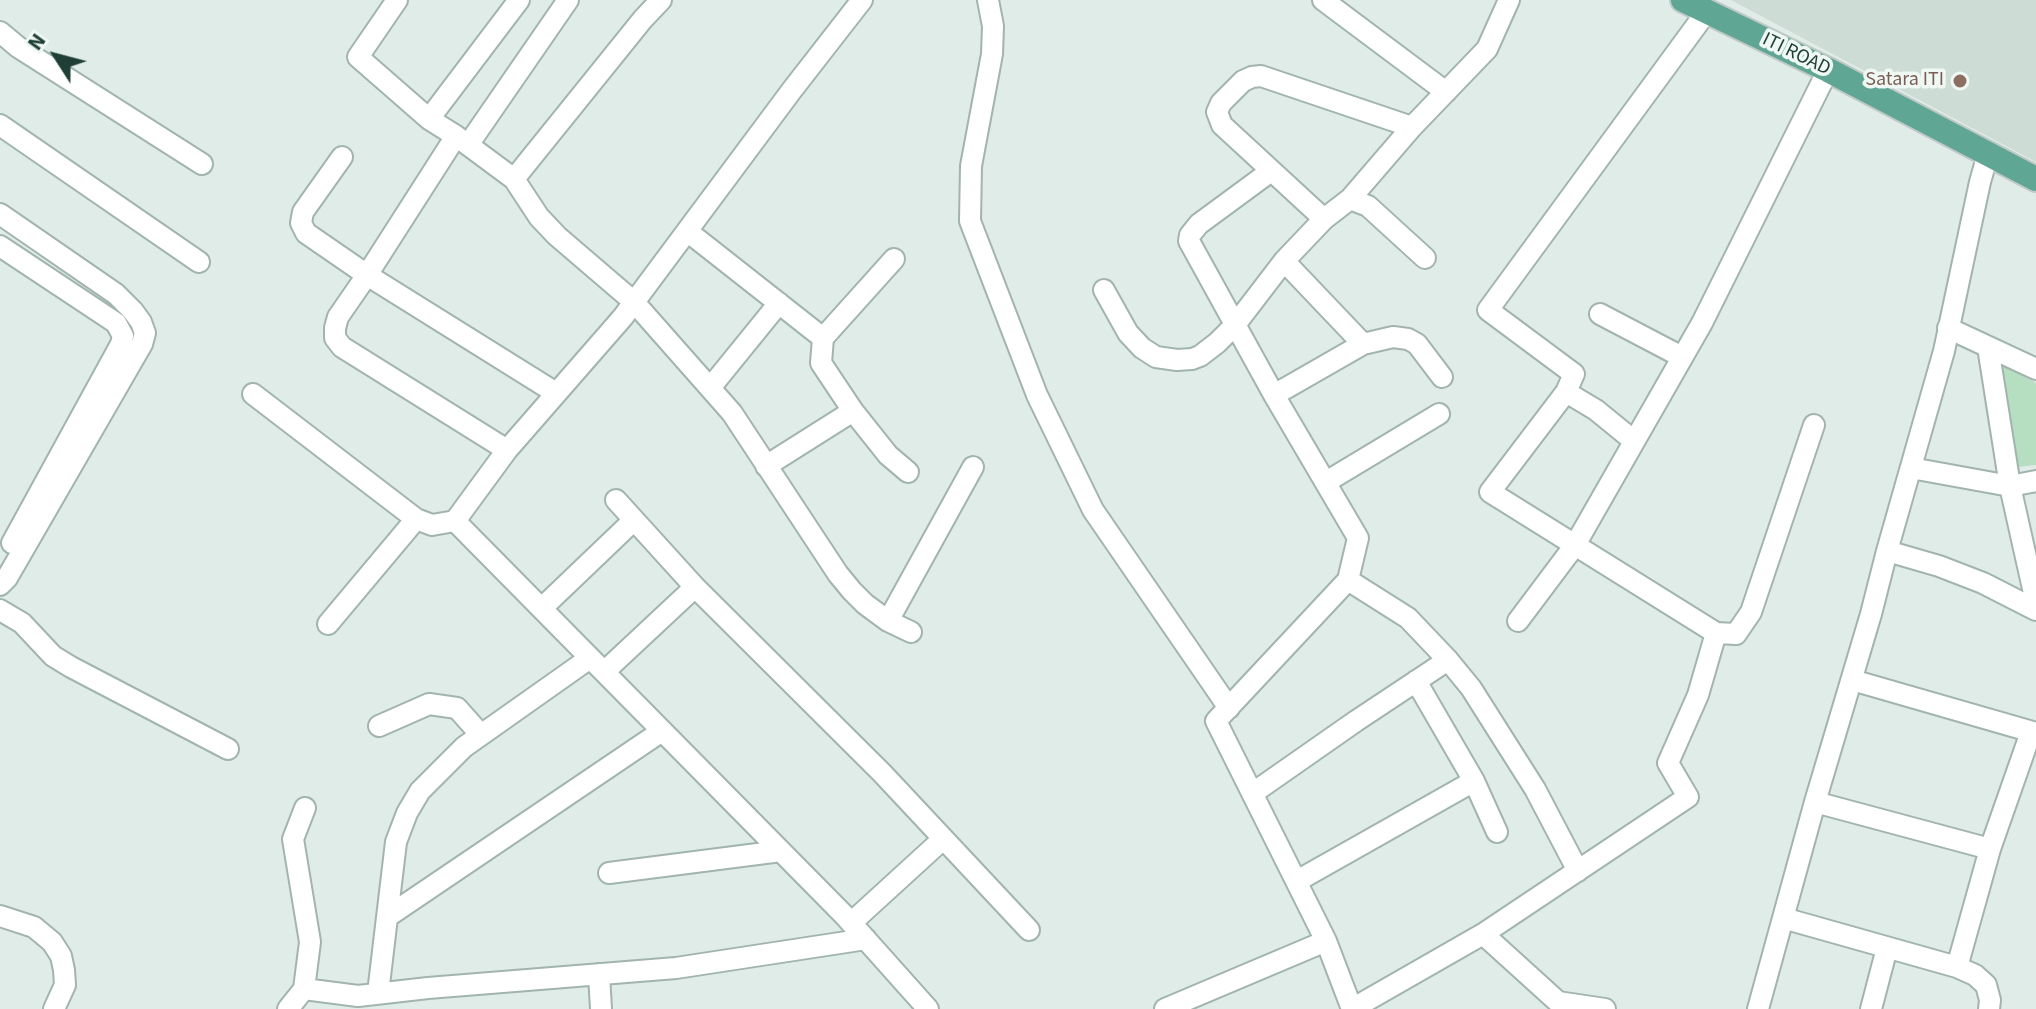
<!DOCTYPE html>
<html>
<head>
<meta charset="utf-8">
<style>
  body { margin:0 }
  #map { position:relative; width:2036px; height:1009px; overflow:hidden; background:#dfece7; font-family:"Source Sans 3",sans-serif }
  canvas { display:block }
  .north { position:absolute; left:16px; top:16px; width:80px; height:80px; -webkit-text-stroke:6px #f0f8f4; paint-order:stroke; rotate:306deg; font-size:22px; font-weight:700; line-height:32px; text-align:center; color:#1f3e36 }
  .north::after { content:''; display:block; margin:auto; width:28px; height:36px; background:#1f3e36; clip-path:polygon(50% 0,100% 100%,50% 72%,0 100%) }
</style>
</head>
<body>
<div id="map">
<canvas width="2036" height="1009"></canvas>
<div class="north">N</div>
</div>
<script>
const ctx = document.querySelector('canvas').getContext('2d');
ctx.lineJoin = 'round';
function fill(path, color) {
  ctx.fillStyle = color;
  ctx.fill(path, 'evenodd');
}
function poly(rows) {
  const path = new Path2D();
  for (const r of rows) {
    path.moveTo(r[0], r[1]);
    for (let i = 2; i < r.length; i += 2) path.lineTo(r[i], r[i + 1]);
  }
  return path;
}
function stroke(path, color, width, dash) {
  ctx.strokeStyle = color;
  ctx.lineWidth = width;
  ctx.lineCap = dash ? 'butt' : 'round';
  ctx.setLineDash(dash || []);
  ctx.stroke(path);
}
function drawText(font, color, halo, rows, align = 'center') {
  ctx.font = font + ' "Source Sans 3",sans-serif';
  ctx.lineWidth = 7;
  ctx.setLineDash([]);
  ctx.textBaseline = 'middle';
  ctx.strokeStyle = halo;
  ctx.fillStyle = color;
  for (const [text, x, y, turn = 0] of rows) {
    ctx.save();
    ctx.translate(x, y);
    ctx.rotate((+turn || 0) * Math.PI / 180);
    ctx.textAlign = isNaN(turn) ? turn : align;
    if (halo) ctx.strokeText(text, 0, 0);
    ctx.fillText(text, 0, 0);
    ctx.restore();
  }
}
fill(poly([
  [1731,0,2036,0,2036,162]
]), '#cedcd6');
fill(poly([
  [1998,363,2036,383,2036,465,2017,467]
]), '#b6dfc2');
const minor = poly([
  [397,0,358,57,429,119],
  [862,0,792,90,623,317,507,450,455,521,845,916,928,1009],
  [988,0,993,26,992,54,971,166,970,221,1037,395,1093,510,1229,708],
  [1323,0,1446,92],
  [1707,11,1488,310,1574,374,1566,392,1490,492,1716,633,1736,634,1751,612,1814,425],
  [0,32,18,47,202,164],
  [0,125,199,262],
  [456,136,514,179,643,19,661,0],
  [468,145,568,0],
  [342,157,303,212,301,223,306,233,367,275,556,393],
  [514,179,539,217,557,236,634,302,732,413,838,574,852,591,865,604,888,621,911,632],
  [1350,199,1412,127],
  [0,214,116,294,133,311,141,322,145,333,142,344,7,578,0,585],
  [1324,219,1350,199,1368,206,1425,258],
  [687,231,823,338,821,363,853,411],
  [0,246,116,323,123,336,121,344,12,543],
  [1284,261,1363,344,1393,337,1408,339,1417,344,1442,377],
  [1104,290,1128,333,1142,348,1156,357,1177,360,1192,359,1200,356,1217,343,1235,325,1284,261,1324,219,1222,125,1217,112,1221,103,1243,81,1252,77,1261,76,1412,127,1487,49,1509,0],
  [1600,314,1682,357],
  [1948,328,2036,369],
  [823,338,894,259],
  [1988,347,2010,486,2036,602],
  [710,388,779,303],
  [1566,392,1596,410,1634,441],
  [253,394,416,519,432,525,455,521],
  [1274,395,1363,344],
  [507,450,342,347,335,338,335,328,338,317,367,275,456,136,429,119,519,0],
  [766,466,853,411,888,455,908,472],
  [1911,468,2010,486,2036,481],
  [1326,482,1439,414],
  [616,500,695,587],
  [1887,551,1939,566,1983,583,2036,610],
  [1348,580,1408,618,1448,660,1471,688,1535,789,1578,871],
  [542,608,634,520],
  [0,610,22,623,53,656,71,667,228,749],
  [888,621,973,467],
  [1518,621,1575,545,1702,323,1828,70],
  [328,624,416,519],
  [604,672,695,587,882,773,1029,930],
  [1852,680,2036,733],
  [1416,681,1474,781,1497,832],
  [379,726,429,704,457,708,481,735],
  [1253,793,1356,721,1448,660],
  [1990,849,2031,732],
  [609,873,781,851],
  [1297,881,1474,781],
  [0,916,34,927,52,942,61,956,64,970,65,985,54,1009],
  [387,917,662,731],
  [1783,918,1957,967,1990,849,1815,802],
  [851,923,943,839],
  [1326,941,1352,1009],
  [1957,967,1975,975,1986,985,1990,1000,1989,1009],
  [599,974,601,1009],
  [304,989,358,996,428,988,676,968,866,939],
  [378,993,396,842,407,813,420,791,464,747,590,658],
  [288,1009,304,989,310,942,293,839,305,808],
  [1165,1009,1326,941,1216,721,1348,580,1358,538,1274,395,1189,241,1190,235,1199,224,1271,171],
  [1352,1009,1483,934],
  [1605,1009,1558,1002,1483,934,1688,797,1668,763,1698,695,1716,633],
  [1758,1009,1815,802,1871,614,1887,551,1944,351,1980,182,1988,154],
  [1871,1009,1887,948]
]);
const primary = poly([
  [1683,0,1828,70,2036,179]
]);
stroke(minor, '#a2b4ae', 24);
stroke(primary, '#c0c9c7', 28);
stroke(minor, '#fff', 20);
stroke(primary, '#60a695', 24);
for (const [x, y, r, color] of [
  [1960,81,8,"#8d6e63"]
]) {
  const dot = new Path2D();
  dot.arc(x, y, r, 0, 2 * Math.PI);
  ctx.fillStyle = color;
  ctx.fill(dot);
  stroke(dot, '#f0f8f4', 3);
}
drawText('20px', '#1f3e36', '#f0f8f4', [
  ["ITI ROAD",1796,55,26]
]);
drawText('20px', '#785e54', '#f0f8f4', [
  ["Satara ITI",1944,81]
], 'right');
</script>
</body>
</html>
